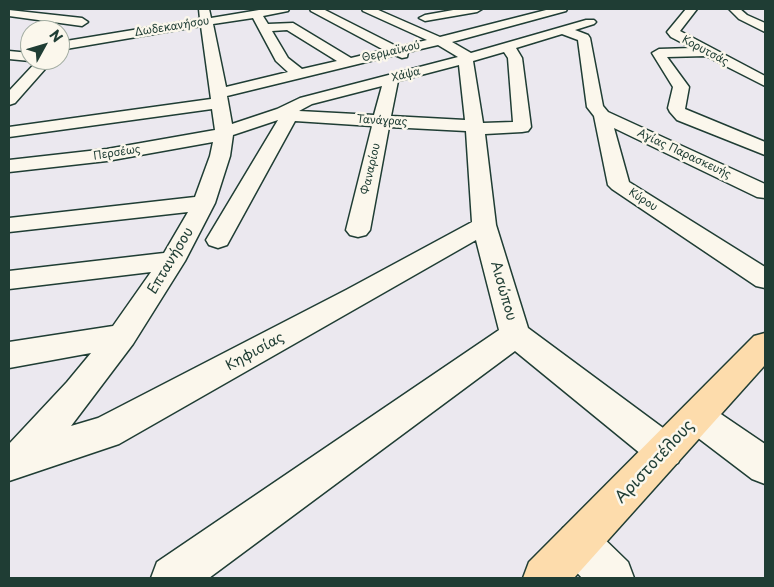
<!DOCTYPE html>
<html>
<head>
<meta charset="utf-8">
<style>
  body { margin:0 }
  #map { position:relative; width:774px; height:587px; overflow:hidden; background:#ebe8ef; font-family:"Playpen Sans",sans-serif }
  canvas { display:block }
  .frame { position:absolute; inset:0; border:10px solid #1f3d34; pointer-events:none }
  .north { position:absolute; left:20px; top:20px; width:50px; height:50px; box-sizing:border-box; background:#fbf7ec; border:1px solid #a3ada2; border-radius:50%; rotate:51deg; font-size:14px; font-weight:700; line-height:20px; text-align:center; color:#1f3d34 }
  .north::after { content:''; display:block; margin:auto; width:18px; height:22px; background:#1f3d34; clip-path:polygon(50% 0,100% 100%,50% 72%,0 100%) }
</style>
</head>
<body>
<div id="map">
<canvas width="774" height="587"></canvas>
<div class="frame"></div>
<div class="north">N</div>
</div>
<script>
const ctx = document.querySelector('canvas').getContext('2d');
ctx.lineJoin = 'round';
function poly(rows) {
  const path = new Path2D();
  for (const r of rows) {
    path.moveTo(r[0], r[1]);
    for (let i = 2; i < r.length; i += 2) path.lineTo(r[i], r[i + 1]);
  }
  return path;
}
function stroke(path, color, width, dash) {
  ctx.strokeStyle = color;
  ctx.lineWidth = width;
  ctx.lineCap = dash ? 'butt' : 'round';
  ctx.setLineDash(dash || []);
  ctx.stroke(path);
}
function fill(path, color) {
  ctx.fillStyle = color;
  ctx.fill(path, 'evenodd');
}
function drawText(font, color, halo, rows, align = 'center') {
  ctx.font = font + ' "Playpen Sans",sans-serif';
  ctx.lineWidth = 5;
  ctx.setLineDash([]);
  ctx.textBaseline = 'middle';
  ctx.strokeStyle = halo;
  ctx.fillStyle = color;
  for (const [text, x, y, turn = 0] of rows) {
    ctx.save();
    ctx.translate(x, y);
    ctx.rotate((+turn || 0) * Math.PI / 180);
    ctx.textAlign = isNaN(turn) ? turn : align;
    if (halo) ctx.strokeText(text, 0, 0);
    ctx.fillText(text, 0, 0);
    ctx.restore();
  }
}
const minor = poly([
  [199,9,209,9,211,18,265,9,289,9,288,11,263,16,268,24,293,23,351,58,384,50,311,11,310,9,323,9,398,47,427,40,363,11,362,9,376,9,440,37,550,9,567,9,566,11,452,42,471,53,586,20,594,20,596,22,594,24,575,30,588,35,590,38,603,106,608,112,765,184,765,198,757,197,614,128,629,182,765,267,765,288,756,286,612,189,608,185,594,116,587,107,578,40,562,34,516,48,522,58,531,127,528,131,522,132,485,134,496,225,528,328,678,439,683,451,678,463,665,469,652,463,515,351,209,578,151,578,157,562,499,330,476,240,119,444,9,481,9,444,67,382,91,353,9,368,9,342,113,326,151,272,9,289,9,271,164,253,188,212,9,232,9,218,195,197,210,156,213,142,107,161,9,172,9,160,107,149,215,130,212,109,9,137,9,127,211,99,201,26,60,50,60,42,200,19,199,9],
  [253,18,276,61,288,72,226,87,213,24,253,18],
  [287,30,337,61,302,69,288,58,272,31,287,30],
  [438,45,458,57,300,98,277,109,232,124,227,96,395,55,402,58,407,57,408,52,438,45],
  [504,52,508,58,513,122,483,123,473,61,504,52],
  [459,65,465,120,391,116,398,81,459,65],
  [382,86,374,115,299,111,312,104,382,86],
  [278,120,206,240,209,245,218,248,227,245,295,121,372,126,346,230,350,235,358,237,366,235,370,230,389,127,466,131,472,222,346,290,98,418,71,426,133,344,185,261,215,203,230,156,233,135,278,120],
  [459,9,482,9,477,12,425,21,419,18,425,15,459,9],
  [686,9,697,9,680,31,765,76,765,86,706,56,667,57,689,87,685,109,765,142,765,155,677,120,670,112,668,108,673,87,652,53,659,49,692,48,671,37,667,32,686,9],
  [729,9,740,9,747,15,765,23,765,32,739,19,729,9],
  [9,10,82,18,88,22,82,26,9,16,9,10],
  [9,51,30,53,30,60,35,60,30,61,9,59,9,51],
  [38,60,53,60,15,103,9,105,9,91,38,60],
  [697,401,709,406,765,444,765,484,752,479,685,428,680,417,685,406,697,401],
  [578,522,593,528,628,562,634,578,582,578,563,558,557,543,563,528,578,522]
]);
const major = poly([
  [765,333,765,365,574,578,523,578,529,562,754,336,765,333]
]);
stroke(minor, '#1f3d34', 3);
stroke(major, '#1f3d34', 3);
fill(minor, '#fbf7ec');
fill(major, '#fddcac');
drawText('11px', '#1f3d34', '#fbf7ec', [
  ["Δωδεκανήσου",172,27,-9],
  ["Κορυτσάς",705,51,28],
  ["Θερμαϊκού",391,52,-13],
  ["Χάψα",406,75,-14],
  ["Τανάγρας",382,121,3],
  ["Περσέως",117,153,-9],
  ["Αγίας Παρασκευής",684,154,25],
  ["Φαναρίου",371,169,-77],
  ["Κύρου",643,200,33]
]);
drawText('14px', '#1f3d34', '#fbf7ec', [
  ["Επτανήσου",171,261,-59],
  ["Αισώπου",503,291,74],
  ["Κηφισίας",255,352,-29]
]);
drawText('16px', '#1f3d34', '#fbf7ec', [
  ["Αριστοτέλους",655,462,-47]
]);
</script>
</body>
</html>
